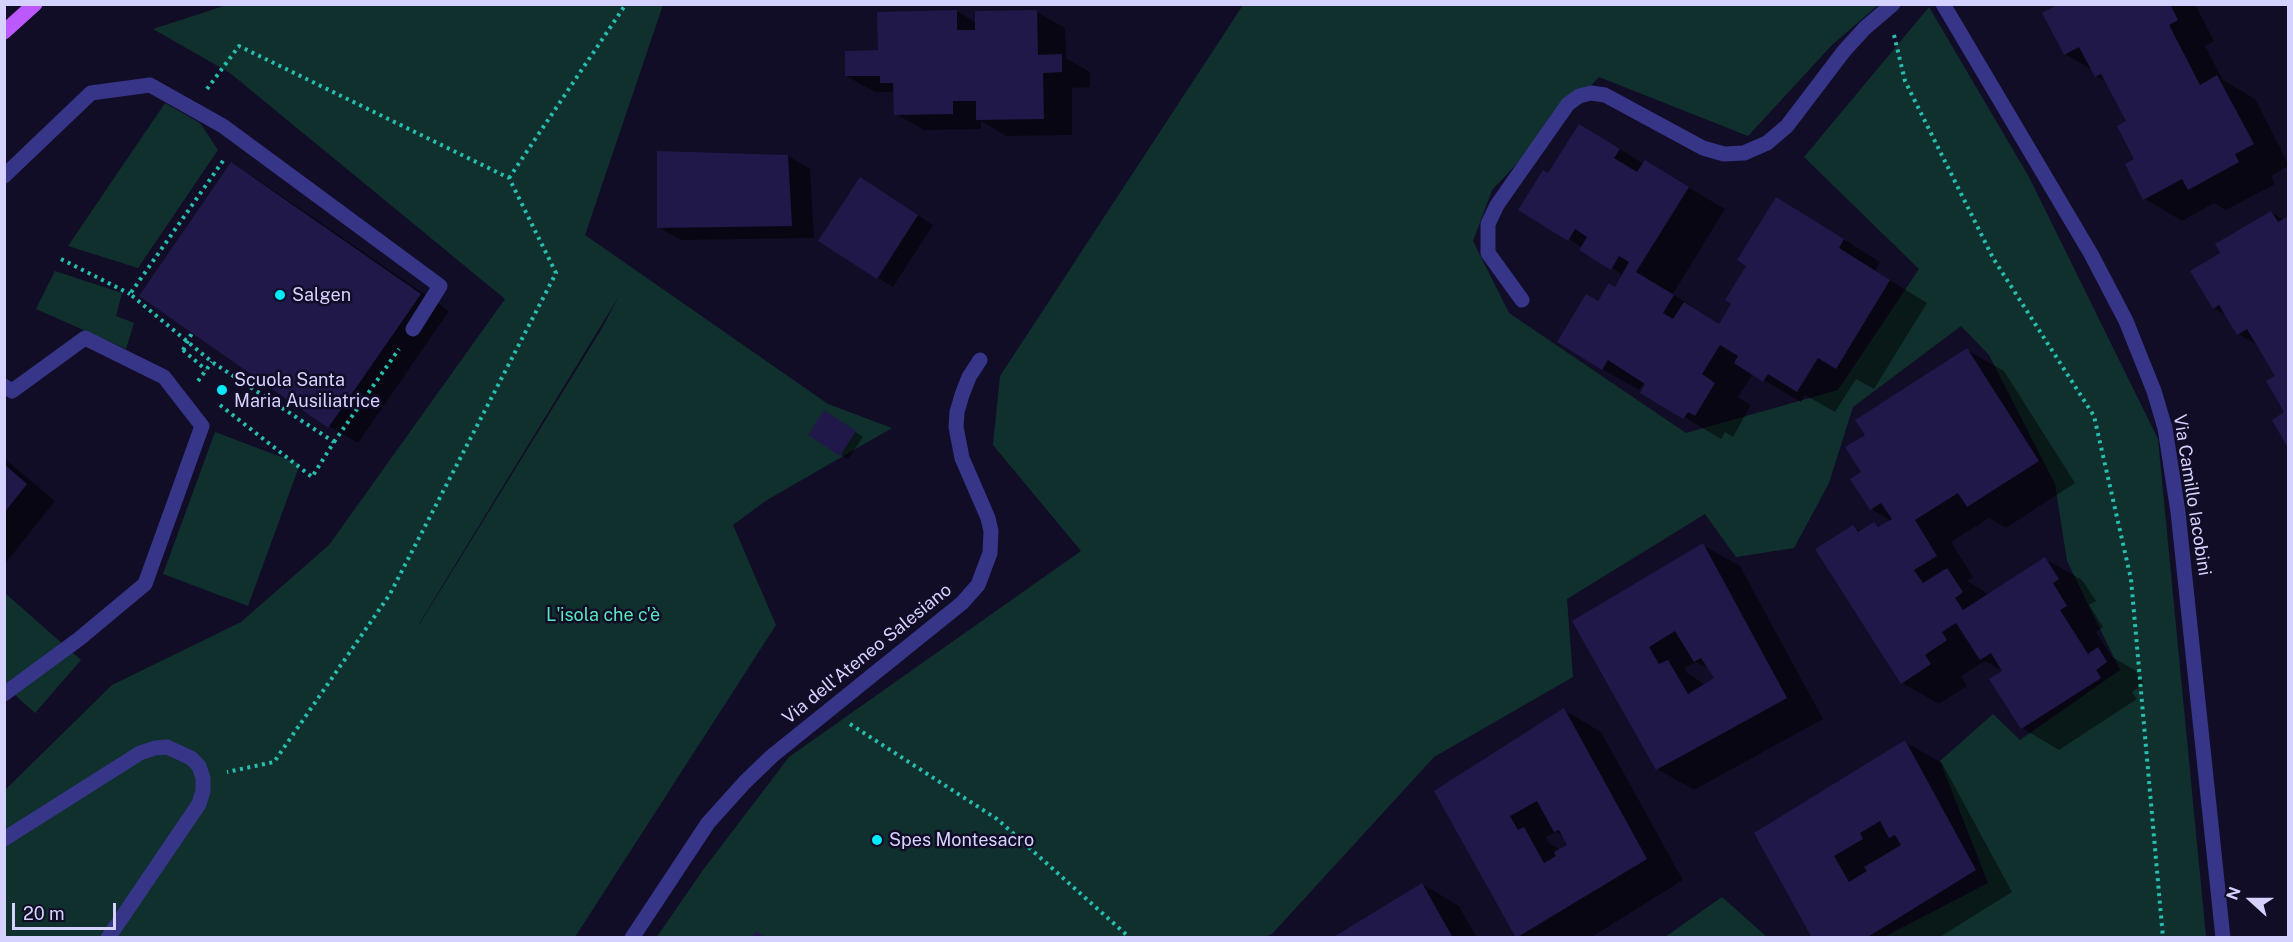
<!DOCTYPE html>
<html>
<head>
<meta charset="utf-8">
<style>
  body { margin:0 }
  #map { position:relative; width:2293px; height:942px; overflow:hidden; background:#110d26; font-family:"Public Sans",sans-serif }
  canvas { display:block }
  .frame { position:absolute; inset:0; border:6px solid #d6d2ff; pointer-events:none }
  .north { position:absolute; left:2221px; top:870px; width:60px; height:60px; -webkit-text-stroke:4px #110d26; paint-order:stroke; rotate:291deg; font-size:16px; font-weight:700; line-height:24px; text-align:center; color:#d6d2ff }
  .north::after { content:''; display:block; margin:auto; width:21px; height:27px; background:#d6d2ff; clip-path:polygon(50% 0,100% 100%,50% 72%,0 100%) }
  .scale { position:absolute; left:12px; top:903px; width:104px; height:27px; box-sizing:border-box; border:3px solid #d6d2ff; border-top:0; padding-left:8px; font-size:18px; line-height:21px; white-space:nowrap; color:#d6d2ff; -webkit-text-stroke:4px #110d26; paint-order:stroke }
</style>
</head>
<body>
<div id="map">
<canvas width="2293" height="942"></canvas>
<div class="frame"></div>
<div class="north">N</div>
<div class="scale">20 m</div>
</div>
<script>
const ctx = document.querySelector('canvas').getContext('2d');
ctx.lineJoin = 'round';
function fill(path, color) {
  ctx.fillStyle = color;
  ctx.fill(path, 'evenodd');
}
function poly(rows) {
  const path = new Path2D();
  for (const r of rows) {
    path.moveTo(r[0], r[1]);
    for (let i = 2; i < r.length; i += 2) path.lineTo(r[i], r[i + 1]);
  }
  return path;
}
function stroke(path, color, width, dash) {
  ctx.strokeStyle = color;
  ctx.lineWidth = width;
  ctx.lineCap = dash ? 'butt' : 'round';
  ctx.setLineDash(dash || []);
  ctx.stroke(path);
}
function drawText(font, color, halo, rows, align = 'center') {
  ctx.font = font + ' "Public Sans",sans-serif';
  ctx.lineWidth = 5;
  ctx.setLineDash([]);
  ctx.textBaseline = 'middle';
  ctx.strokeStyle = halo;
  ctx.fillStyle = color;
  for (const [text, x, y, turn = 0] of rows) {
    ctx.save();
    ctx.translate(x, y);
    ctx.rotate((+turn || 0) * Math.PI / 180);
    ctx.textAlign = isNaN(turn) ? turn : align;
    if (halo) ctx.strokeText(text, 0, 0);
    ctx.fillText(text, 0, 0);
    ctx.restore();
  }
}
fill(poly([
  [230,4,663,5,585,235,828,404,892,428,767,500,733,525,776,625,575,937,5,938,5,790,112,685,241,622,329,545,505,299,230,73,153,29],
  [619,296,601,330,419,625,419,624],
  [1243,5,1878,5,1832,45,1748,136,1599,77,1492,190,1473,241,1509,313,1686,433,1838,390,1919,269,1804,157,1929,7,2029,177,2158,439,2206,937,1884,937,1988,883,1940,761,1993,714,2020,740,2120,670,2067,561,2055,484,1989,355,1961,326,1853,407,1829,483,1794,548,1736,557,1705,514,1567,599,1573,677,1434,757,1272,934,1265,937,656,938,703,870,789,757,1081,551,993,445,1000,376],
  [165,103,200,123,218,150,138,268,68,246],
  [55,271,122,293,116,316,134,323,126,349,36,309],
  [215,432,300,464,248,606,163,574],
  [5,593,81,660,35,713,5,686],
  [1722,897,1767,937,1665,937]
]), '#10302e');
fill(poly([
  [2062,4,2195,4,2214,41,2205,46,2223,80,2255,99,2288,163,2288,166,2271,176,2275,184,2226,210,2214,203,2182,221,2145,199,2128,122,2108,83,2096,76,2092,70,2065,54],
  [957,11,977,23,1037,12,1065,28,1066,58,1090,72,1090,87,1072,88,1072,135,1006,136,981,121,981,129,924,130,896,114,895,92,875,92,846,76,879,52],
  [1617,147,1644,164,1646,162,1725,209,1673,294,1720,325,1813,220,1880,262,1875,271,1927,303,1874,389,1856,379,1835,412,1805,395,1801,402,1753,374,1738,397,1751,405,1733,437,1725,432,1721,439,1642,392,1648,383,1645,382,1639,390,1602,369,1598,303,1615,288,1623,275,1569,239,1549,175],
  [788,156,810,169,814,238,681,240,658,227],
  [232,164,260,181,449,311,358,443,329,426,141,296],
  [875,188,933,225,893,287,878,278],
  [2271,212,2284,220,2288,217,2288,446,2274,421,2287,413,2277,376,2259,346,2238,334,2227,316,2214,308,2222,254],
  [1967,350,2004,371,2075,483,2006,528,1989,518,1951,542,1973,577,1967,581,1984,591,1988,596,2045,559,2082,580,2096,601,2089,605,2103,627,2096,632,2112,657,2135,670,2144,684,2132,692,2137,699,2059,750,2022,728,2004,672,1985,661,1961,676,1967,686,1939,704,1902,683,1853,527,1862,532,1874,524,1881,527,1891,521,1871,509,1863,473,1867,436],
  [832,416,863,437,848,459,841,455],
  [4,458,55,501,4,565],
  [1703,545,1740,566,1823,719,1694,790,1657,769,1574,622],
  [1696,662,1711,670,1716,679,1706,685,1687,673,1685,668],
  [1564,710,1601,732,1683,880,1590,938,1518,938,1436,792],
  [1556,832,1564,837,1569,845,1561,850,1549,843,1546,837],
  [1905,742,1942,763,2012,892,1938,938,1814,938,1756,834],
  [1422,884,1459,906,1477,938,1335,938]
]), '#0007');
fill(poly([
  [2059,4,2170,4,2178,20,2169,25,2200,85,2217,75,2254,144,2235,154,2239,162,2188,190,2182,179,2143,200,2125,164,2134,159,2117,126,2126,121,2101,74,2095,77,2079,47,2064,55,2042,13],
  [957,10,957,30,975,30,975,11,1037,10,1038,55,1062,54,1062,72,1043,73,1044,119,976,120,976,101,953,101,953,114,894,115,893,83,880,83,880,76,845,76,845,51,878,50,877,12],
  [1579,124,1620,149,1614,158,1637,172,1645,160,1689,187,1636,272,1674,295,1663,313,1673,319,1684,302,1719,324,1731,304,1725,300,1746,266,1737,260,1776,197,1844,239,1839,248,1890,280,1836,369,1818,358,1797,392,1768,374,1763,382,1734,363,1738,356,1720,345,1702,374,1715,383,1695,416,1688,412,1683,419,1640,393,1645,384,1608,360,1602,370,1557,342,1586,294,1598,301,1609,283,1615,287,1629,262,1619,256,1611,270,1579,250,1587,237,1575,229,1568,241,1518,210,1543,170,1548,173],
  [657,151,788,155,792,226,657,228],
  [231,162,421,294,328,428,139,296],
  [860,177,918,215,877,279,818,241],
  [2271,211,2278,222,2288,216,2288,448,2272,420,2284,412,2266,381,2275,376,2247,329,2237,335,2219,305,2213,309,2190,271,2220,253,2215,244],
  [1967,348,2039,461,1967,507,1958,493,1915,520,1937,556,1914,570,1923,583,1947,568,1963,592,1955,598,1963,610,2045,557,2059,579,2053,583,2067,606,2060,610,2088,654,2098,647,2107,662,2096,670,2101,678,2021,729,1989,679,2002,671,1991,653,1980,660,1956,623,1942,632,1947,640,1925,655,1931,664,1901,684,1815,549,1853,525,1858,532,1874,522,1878,527,1892,519,1881,503,1870,510,1850,479,1861,472,1845,447,1865,435,1855,420],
  [824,410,856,431,840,456,808,435],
  [4,464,27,484,4,513],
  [1703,543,1787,698,1656,770,1572,621],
  [1675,631,1694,662,1701,658,1714,678,1688,694,1668,660,1659,664,1649,647],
  [1564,708,1647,859,1516,938,1434,791],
  [1537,801,1554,832,1559,830,1567,845,1554,852,1556,856,1544,863,1524,827,1518,830,1510,816],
  [1905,740,1976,870,1866,938,1812,938,1754,833],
  [1880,821,1889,838,1895,835,1901,845,1864,867,1867,871,1849,882,1834,856,1863,839,1860,833],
  [1422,883,1453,938,1332,938],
  [756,931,766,938,751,938]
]), '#201848');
stroke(poly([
  [1894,35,1905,81,1993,258,2094,416,2131,579,2163,938],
  [207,89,239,46,509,178,556,273,390,594,274,762,227,772],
  [509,178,626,4],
  [61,259,130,294],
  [183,350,206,370],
  [198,381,212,362],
  [220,405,312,477,334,442,212,362,130,294,225,158],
  [334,442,399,349],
  [850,724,997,819,1130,938]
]), '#27beb0', 4, [3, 4.5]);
stroke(poly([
  [4,176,91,93,150,85,223,126,440,286,413,329],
  [4,386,12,391,85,338,164,377,202,426,145,584,79,639,4,694],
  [4,839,140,753,155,748,167,747,191,758,199,766,203,778,203,791,199,804,108,938]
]), '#363588', 15);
stroke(poly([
  [1943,4,2091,254,2126,321,2154,391,2165,428,2178,512,2223,938],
  [1522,300,1488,253,1488,224,1497,205,1568,104,1579,96,1591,93,1605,95,1703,148,1724,154,1744,153,1767,143,1787,126,1844,51,1865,28,1893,4],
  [632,938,708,823,745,782,772,756,962,603,978,585,990,553,991,531,988,518,962,458,956,427,957,412,962,395,969,377,980,360]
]), '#363588', 15);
stroke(poly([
  [4,32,35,4]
]), '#bb59ff', 15);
stroke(poly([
  [183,350,192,333]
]), '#27beb0', 4, [3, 4.5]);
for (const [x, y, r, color] of [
  [280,295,6,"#00ecfd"],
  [222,390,6,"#00ecfd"],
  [877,840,6,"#00ecfd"]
]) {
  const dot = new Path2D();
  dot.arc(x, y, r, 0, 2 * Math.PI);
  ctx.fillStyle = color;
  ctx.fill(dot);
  stroke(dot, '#110d26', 2);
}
drawText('18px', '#d6d2ff', '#110d26', [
  ["Salgen",292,295],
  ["Scuola Santa",234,380],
  ["Maria Ausiliatrice",234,401],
  ["Spes Montesacro",889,840]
], 'left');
drawText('18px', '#d6d2ff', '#110d26', [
  ["Via Camillo Iacobini",2192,495,81],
  ["Via dell'Ateneo Salesiano",867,654,-39]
]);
drawText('18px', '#56e7be', '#110d26', [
  ["L'isola che c'è",603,615]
]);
</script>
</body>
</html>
